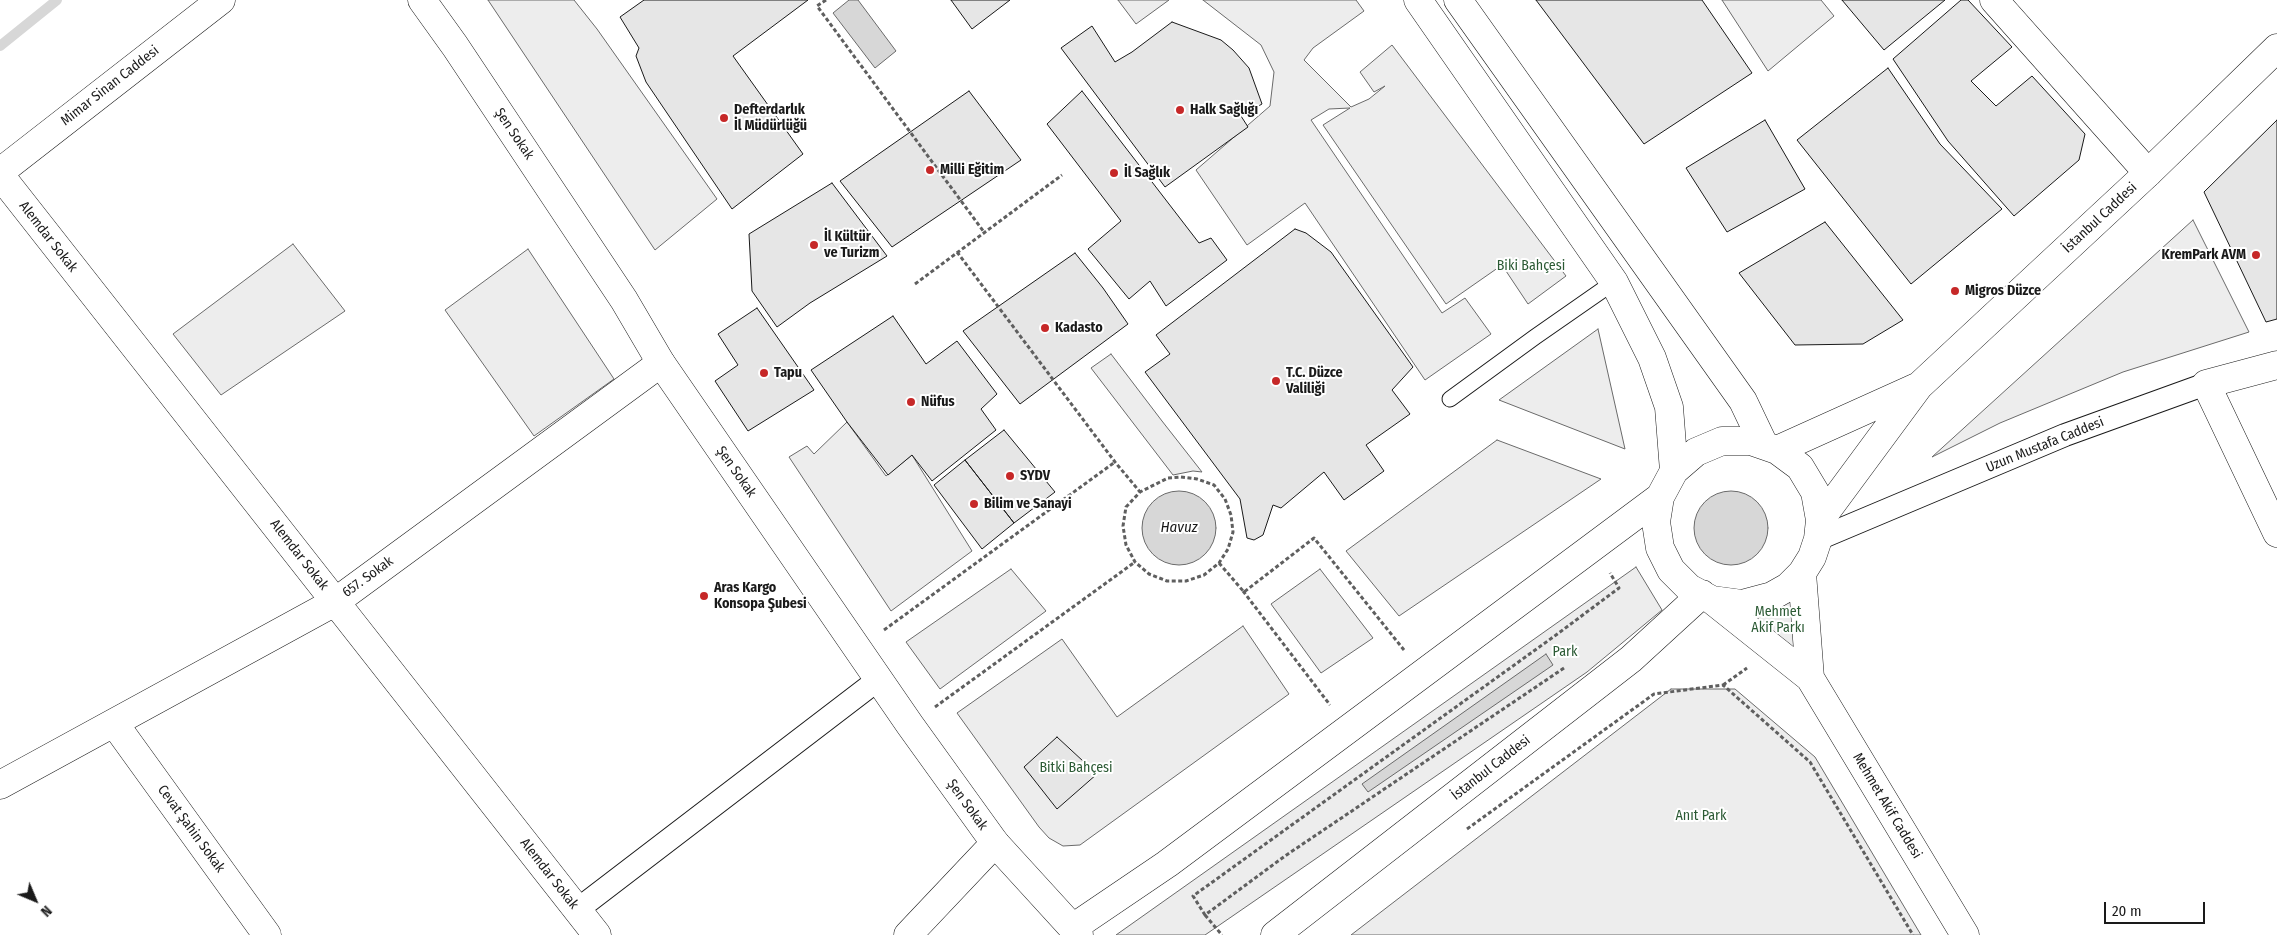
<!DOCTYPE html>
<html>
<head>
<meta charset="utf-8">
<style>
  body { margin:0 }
  #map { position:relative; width:2277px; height:935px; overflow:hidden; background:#fff; font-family:"Fira Sans Condensed",sans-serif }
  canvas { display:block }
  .north { position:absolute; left:10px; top:875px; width:50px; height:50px; -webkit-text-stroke:4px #fff; paint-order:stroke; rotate:135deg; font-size:14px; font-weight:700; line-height:20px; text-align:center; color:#1a1a1a }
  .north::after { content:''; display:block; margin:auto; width:18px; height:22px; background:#1a1a1a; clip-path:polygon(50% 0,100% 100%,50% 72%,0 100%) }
  .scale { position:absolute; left:2104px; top:902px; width:101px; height:22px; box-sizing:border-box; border:2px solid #1a1a1a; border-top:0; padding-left:6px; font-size:15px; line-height:18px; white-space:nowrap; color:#1a1a1a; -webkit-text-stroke:4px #fff; paint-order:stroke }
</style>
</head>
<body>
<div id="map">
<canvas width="2277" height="935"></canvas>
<div class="north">N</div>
<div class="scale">20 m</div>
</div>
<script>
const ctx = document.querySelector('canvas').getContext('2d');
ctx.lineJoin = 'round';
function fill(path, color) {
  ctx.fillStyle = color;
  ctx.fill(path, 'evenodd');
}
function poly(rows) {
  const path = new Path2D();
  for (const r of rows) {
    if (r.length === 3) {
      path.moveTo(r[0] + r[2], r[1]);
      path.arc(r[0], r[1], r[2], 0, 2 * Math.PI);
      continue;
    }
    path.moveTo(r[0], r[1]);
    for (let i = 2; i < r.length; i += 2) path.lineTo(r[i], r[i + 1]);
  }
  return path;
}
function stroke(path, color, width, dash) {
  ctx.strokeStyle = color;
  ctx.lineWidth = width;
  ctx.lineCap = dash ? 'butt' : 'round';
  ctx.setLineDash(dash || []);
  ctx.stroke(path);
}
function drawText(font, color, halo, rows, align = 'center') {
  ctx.font = font + ' "Fira Sans Condensed",sans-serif';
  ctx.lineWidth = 4;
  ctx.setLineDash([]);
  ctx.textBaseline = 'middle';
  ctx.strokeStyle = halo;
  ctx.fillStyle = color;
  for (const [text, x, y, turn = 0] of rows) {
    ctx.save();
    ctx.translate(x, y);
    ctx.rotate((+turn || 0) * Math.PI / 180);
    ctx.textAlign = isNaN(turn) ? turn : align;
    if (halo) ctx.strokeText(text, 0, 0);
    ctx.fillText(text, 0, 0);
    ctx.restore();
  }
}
const built = poly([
  [488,0,574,0,597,29,717,199,655,250,488,0],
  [1118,0,1169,0,1136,24,1118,0],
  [1203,0,1356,0,1364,11,1313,48,1304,60,1351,107,1369,99,1385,86,1374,92,1360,72,1392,45,1566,276,1528,304,1502,265,1446,304,1323,125,1350,108,1329,109,1311,120,1442,313,1465,298,1491,334,1425,380,1305,203,1247,245,1196,170,1270,106,1274,72,1261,45,1203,0],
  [1722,0,1821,0,1834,16,1768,71,1722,0],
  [2193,220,2249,332,2123,372,2000,423,1932,457,2193,220],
  [293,244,345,311,221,395,173,334,293,244],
  [528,249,614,379,534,436,445,310,528,249],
  [1598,329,1625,449,1499,400,1598,329],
  [1111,354,1162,421,1202,472,1193,471,1173,475,1091,368,1111,354],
  [847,422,886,476,912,455,972,551,891,611,789,457,807,446,814,454,847,422],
  [1497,440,1601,479,1399,616,1346,551,1497,440],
  [1636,567,1662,610,1587,672,1205,935,1116,935,1636,567],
  [1011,569,1046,611,940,689,906,642,1011,569],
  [1320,569,1373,638,1321,673,1271,604,1320,569],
  [1798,583,1804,669,1742,608,1798,583],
  [1243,626,1289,694,1080,845,1063,846,1049,838,1039,827,957,713,1062,639,1117,717,1243,626],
  [1671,689,1735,689,1815,757,1921,935,1351,935,1671,689]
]);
fill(built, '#ededed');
stroke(built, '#6a6a6a', 1);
const water = poly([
  [849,0,858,0,896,51,875,68,833,13,849,0],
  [1179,528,37],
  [1731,528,37],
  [1546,654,1553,665,1368,792,1362,784,1546,654]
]);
fill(water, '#d7d7d7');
stroke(water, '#6a6a6a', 1);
stroke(poly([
  [0,46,57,0]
]), '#d7d7d7', 10);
const building = poly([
  [644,0,808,0,733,56,803,154,732,209,646,82,636,56,639,48,620,17,644,0],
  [951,0,1010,0,972,29,951,0],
  [1536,0,1702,0,1752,73,1644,144,1536,0],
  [1842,0,1945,0,1884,50,1842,0],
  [1961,0,1968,0,2012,47,1971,81,1996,106,2032,76,2085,134,2079,160,2014,216,1948,141,1893,59,1961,0],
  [1172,22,1221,40,1233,50,1249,68,1262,104,1241,116,1248,127,1165,187,1061,48,1092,26,1115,62,1132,52,1172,22],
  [1888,68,1940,144,2002,209,1911,284,1797,140,1888,68],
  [969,91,1021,160,892,247,840,181,969,91],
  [1082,91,1199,243,1211,238,1227,260,1166,306,1150,281,1129,299,1088,249,1121,221,1047,124,1082,91],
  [1765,120,1805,189,1727,232,1686,168,1765,120],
  [2277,120,2277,319,2266,322,2204,192,2277,120],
  [832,183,887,256,810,303,777,327,752,291,749,234,832,183],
  [1825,222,1903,320,1863,344,1795,345,1739,273,1825,222],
  [1295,229,1306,233,1331,252,1413,367,1392,390,1410,414,1366,445,1384,471,1344,500,1324,472,1281,508,1273,505,1263,535,1254,540,1247,538,1240,499,1145,372,1170,354,1156,335,1295,229],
  [1075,253,1103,288,1128,324,1020,404,963,331,1075,253],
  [757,308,814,390,748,431,715,381,738,365,718,334,757,308],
  [893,316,926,364,957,341,997,394,981,409,996,430,932,481,912,455,888,475,847,422,811,370,893,316],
  [1004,430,1055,492,1014,523,965,460,1004,430],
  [965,460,1014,523,982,549,934,485,965,460],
  [1057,737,1097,774,1057,809,1024,767,1057,737]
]);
fill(building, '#e6e6e6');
stroke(building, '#1a1a1a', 1);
const service = poly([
  [1450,399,1535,337,1614,282]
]);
const pedestrian = poly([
  [1818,539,2065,435,2206,384],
  [577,910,879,679]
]);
const minor = poly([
  [1994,0,2148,173],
  [0,175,597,935],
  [2277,365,2206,384,2277,533],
  [114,723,267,935],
  [0,785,335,602,661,363],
  [908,935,995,843]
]);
const secondary = poly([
  [422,0,455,46,624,300,661,363,910,725,995,843,1079,935],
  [1418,0,1614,282,1652,358,1669,407,1674,471],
  [1458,0,1743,401,1764,445],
  [0,172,221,0],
  [1777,450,1800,467,1815,492,1820,520,1818,539,1812,557,1802,573,1788,587,1772,596,1742,604,1712,600,1689,588,1671,570,1660,548,1656,522,1660,497,1674,471,1696,452,1722,441,1751,441,1777,450,1919,386],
  [1820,520,1919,386,2148,173,2277,48],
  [1802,573,1810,678],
  [1712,600,1810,678,1965,935],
  [1074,927,1167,864,1660,497],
  [1275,935,1631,659,1702,594]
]);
stroke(service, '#1a1a1a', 17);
stroke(pedestrian, '#1a1a1a', 24);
stroke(minor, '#1a1a1a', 29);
stroke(secondary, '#1a1a1a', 29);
stroke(poly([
  [826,0,817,6,984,232],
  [957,252,1115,462,1140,492],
  [915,284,1062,175],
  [1181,477,1197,479,1214,485,1225,499,1231,515,1233,532,1228,549,1219,563,1204,575,1186,581,1167,581,1149,574,1135,562,1126,545,1123,526,1126,507,1140,492,1168,478,1181,477],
  [1219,563,1244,592,1314,538,1404,650],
  [1243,591,1330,705],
  [884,630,1115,462],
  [1564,668,1285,856,1205,915,1193,896,1556,635,1619,588,1610,573],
  [1723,685,1747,668],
  [935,707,1135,562],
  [1467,829,1654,694,1723,685,1810,762,1913,935],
  [1205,915,1222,935]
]), '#5f5f5f', 3, [4, 2.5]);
stroke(service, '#fff', 15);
stroke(pedestrian, '#fff', 22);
stroke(minor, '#fff', 28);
stroke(secondary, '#fff', 28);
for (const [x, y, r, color] of [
  [1180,110,5,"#c62828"],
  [724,118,5,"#c62828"],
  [930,170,5,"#c62828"],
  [1114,173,5,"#c62828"],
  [814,245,5,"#c62828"],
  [2256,255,5,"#c62828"],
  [1955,291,5,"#c62828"],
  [1045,328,5,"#c62828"],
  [764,373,5,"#c62828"],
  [1276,381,5,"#c62828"],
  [911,402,5,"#c62828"],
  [1010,476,5,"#c62828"],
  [974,504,5,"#c62828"],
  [704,596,5,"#c62828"]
]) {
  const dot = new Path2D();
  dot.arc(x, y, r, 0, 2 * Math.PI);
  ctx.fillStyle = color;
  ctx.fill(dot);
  stroke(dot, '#fff', 2);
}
drawText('14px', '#1a1a1a', '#fff', [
  ["Mimar Sinan Caddesi",110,86,-38],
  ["Şen Sokak",514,134,56],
  ["İstanbul Caddesi",2100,218,-43],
  ["Alemdar Sokak",48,237,52],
  ["Uzun Mustafa Caddesi",2045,445,-22],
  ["Şen Sokak",736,472,55],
  ["Alemdar Sokak",299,555,52],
  ["657. Sokak",368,577,-36],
  ["İstanbul Caddesi",1491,768,-38],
  ["Şen Sokak",967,805,54],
  ["Mehmet Akif Caddesi",1887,806,59],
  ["Cevat Şahin Sokak",191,829,54],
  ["Alemdar Sokak",549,874,52]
]);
drawText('bold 14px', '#1a1a1a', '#fff', [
  ["Defterdarlık",734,110],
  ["İl Müdürlüğü",734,126],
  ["Halk Sağlığı",1190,110],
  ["Milli Eğitim",940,170],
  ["İl Sağlık",1124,173],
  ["İl Kültür",824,237],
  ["ve Turizm",824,253],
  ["KremPark AVM",2246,255,"right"],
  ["Migros Düzce",1965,291],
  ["Kadasto",1055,328],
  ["Tapu",774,373],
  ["T.C. Düzce",1286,373],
  ["Valiliği",1286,389],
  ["Nüfus",921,402],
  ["SYDV",1020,476],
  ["Bilim ve Sanayi",984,504],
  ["Aras Kargo",714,588],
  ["Konsopa Şubesi",714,604]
], 'left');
drawText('14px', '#2b5a34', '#fff', [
  ["Biki Bahçesi",1531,266],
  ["Mehmet",1778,612],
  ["Akif Parkı",1778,628],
  ["Park",1565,652],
  ["Bitki Bahçesi",1076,768],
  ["Anıt Park",1701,816]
]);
drawText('italic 15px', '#1a1a1a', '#fff', [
  ["Havuz",1179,528]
]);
</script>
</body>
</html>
